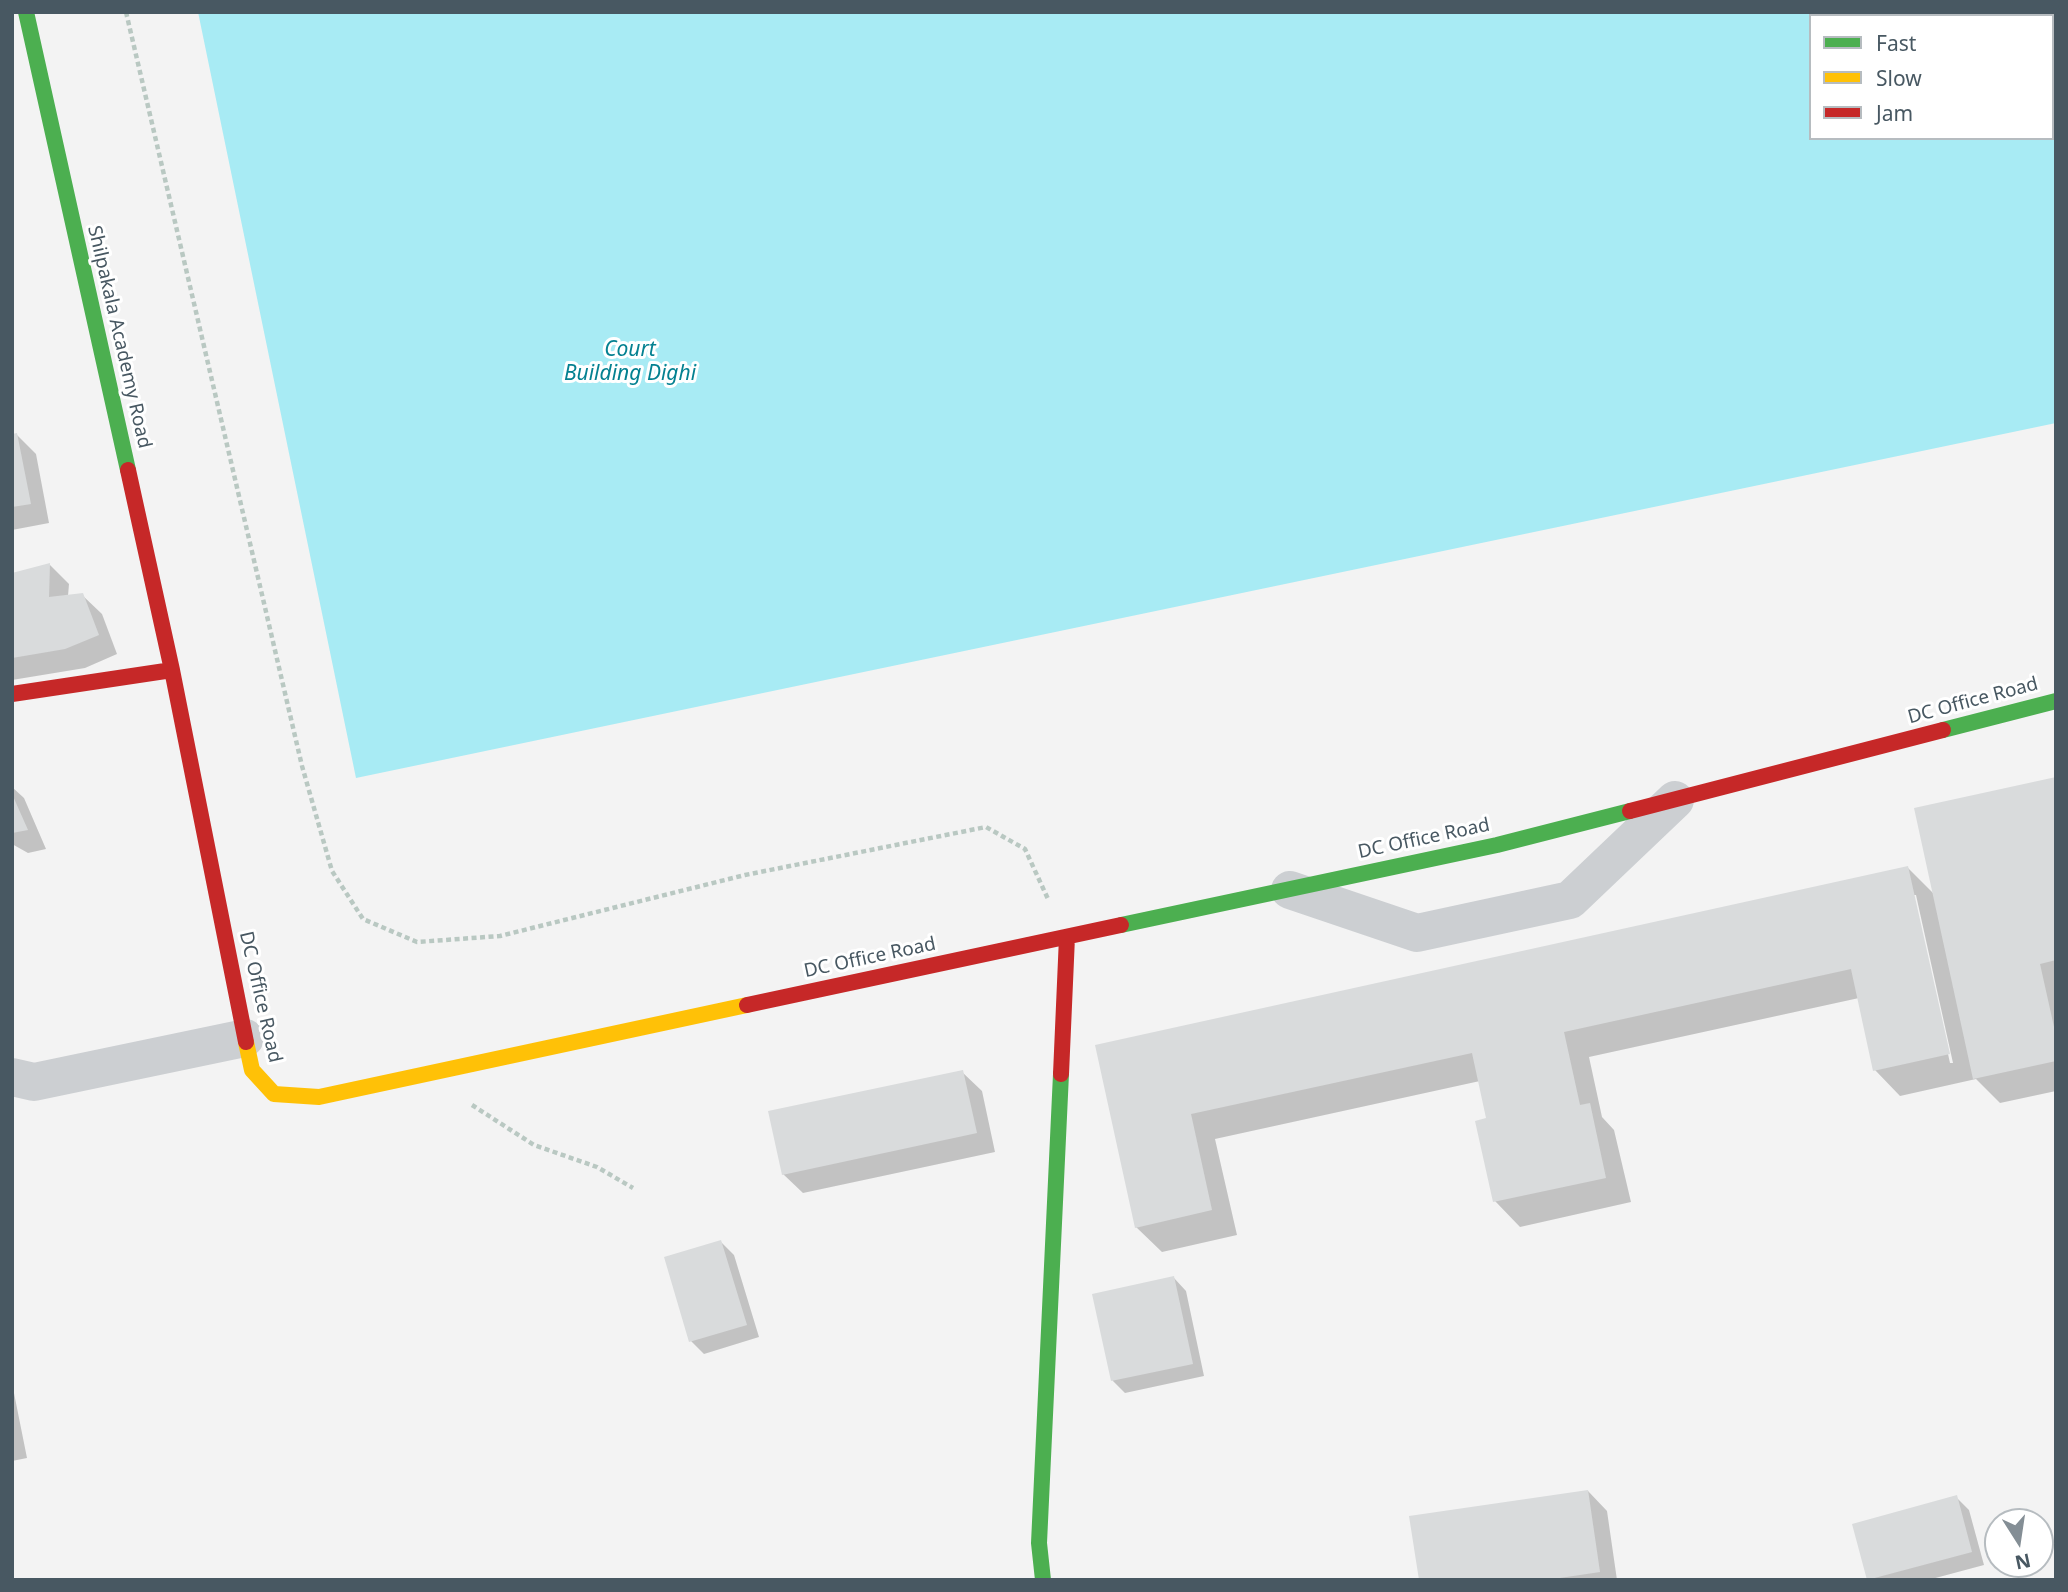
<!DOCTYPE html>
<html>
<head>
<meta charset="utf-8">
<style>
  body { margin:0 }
  #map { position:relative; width:2068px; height:1592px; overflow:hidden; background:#f3f3f3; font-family:"Noto Sans",sans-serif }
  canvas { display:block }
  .frame { position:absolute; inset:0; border:14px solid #485862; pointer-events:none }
  .legend { position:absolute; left:1809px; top:14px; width:245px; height:126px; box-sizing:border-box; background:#fff; border:2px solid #b6bcc0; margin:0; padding:9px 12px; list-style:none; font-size:21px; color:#485862 }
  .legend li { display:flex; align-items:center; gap:14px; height:35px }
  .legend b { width:35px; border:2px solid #b6bcc0 }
  .north { position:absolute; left:1984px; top:1508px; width:70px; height:70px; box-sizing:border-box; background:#fff; border:2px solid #b6bcc0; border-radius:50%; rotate:168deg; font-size:19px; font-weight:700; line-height:28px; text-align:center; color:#485862 }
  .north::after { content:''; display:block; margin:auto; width:24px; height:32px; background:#848e95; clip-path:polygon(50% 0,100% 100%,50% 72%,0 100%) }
</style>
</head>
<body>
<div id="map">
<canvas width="2068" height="1592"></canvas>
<div class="frame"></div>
<ul class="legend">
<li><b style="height:9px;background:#4caf50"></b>Fast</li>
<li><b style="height:9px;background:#ffc107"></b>Slow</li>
<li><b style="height:9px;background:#c62828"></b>Jam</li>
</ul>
<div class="north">N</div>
</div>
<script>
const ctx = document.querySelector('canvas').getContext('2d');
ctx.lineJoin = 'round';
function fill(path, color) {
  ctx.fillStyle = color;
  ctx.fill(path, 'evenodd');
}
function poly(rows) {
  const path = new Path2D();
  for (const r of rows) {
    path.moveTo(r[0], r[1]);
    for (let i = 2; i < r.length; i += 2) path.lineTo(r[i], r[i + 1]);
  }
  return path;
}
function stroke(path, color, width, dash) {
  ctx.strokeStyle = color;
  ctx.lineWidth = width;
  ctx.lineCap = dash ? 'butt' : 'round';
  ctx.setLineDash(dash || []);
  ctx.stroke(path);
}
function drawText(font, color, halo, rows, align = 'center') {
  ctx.font = font + ' "Noto Sans",sans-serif';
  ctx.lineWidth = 6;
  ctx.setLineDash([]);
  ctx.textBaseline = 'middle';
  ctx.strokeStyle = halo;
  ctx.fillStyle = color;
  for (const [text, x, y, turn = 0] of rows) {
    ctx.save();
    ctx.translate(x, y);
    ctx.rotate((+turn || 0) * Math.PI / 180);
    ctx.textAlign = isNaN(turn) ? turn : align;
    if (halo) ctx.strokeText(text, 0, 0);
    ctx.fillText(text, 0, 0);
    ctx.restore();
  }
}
fill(poly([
  [198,12,2056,12,2056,423,356,778],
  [1811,16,2052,16,2052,138,1811,138]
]), '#a8ebf4');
fill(poly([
  [17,435,36,454,49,523,12,530,12,436],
  [50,565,69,584,68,596,82,595,102,614,117,654,85,668,12,680,12,575],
  [2056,779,2056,1091,2000,1103,1976,1079,1900,1096,1875,1070,1859,998,1589,1057,1602,1117,1614,1130,1631,1202,1520,1227,1495,1201,1488,1120,1480,1081,1215,1139,1237,1235,1162,1252,1136,1227,1097,1046,1908,868,1935,895],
  [1913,895,1916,895,1953,1063,1950,1063],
  [12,787,24,798,46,849,28,853,12,844],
  [962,1072,982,1091,995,1152,803,1193,783,1174],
  [721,1242,734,1255,759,1337,704,1354,691,1341],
  [1174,1278,1186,1291,1204,1376,1125,1393,1112,1380],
  [12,1383,27,1458,12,1461],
  [1588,1491,1607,1511,1617,1580,1420,1580],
  [1956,1497,1969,1510,1984,1565,1928,1580,1869,1579]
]), '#0003');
fill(poly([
  [17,433,31,504,12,507,12,434],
  [50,563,49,597,83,593,99,635,65,649,12,658,12,573],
  [2056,777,2056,960,2040,964,2056,1036,2056,1061,1973,1079,1914,808],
  [12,794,28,830,12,833],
  [1908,866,1950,1054,1873,1071,1851,969,1564,1032,1580,1105,1590,1103,1606,1178,1493,1202,1475,1121,1486,1118,1472,1053,1191,1114,1212,1210,1135,1228,1095,1045],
  [963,1070,977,1133,782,1175,768,1111],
  [721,1240,747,1325,689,1342,664,1257],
  [1174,1276,1193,1364,1111,1381,1092,1294],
  [1588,1490,1600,1572,1546,1580,1419,1580,1409,1516],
  [1957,1495,1972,1552,1867,1580,1852,1524]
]), '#d9dbdc');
stroke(poly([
  [126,12,302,766,332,871,363,919,417,942,500,936,745,875,986,827,1025,849,1048,899],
  [472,1105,534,1145,597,1167,633,1188]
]), '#b9c8c2', 4.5, [5, 3.5]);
stroke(poly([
  [1290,890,1417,933,1570,900,1675,800],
  [12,1077,34,1082,245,1038]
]), '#cccfd2', 38);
stroke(poly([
  [26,12,128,470],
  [1943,730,2056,701],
  [1121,925,1497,845,1630,811],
  [1043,1580,1039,1543,1061,1074]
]), '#4caf50', 16);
stroke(poly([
  [246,1042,252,1070,274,1094,319,1097,747,1005]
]), '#ffc107', 16);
stroke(poly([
  [128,470,172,670],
  [12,694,172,670,246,1042],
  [1630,811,1943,730],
  [747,1005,1121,925],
  [1061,1074,1067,937]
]), '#c62828', 16);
drawText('19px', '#485862', '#fff', [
  ["Shilpakala Academy Road",119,337,77],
  ["DC Office Road",1973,701,-15],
  ["DC Office Road",1424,839,-12],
  ["DC Office Road",870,958,-12],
  ["DC Office Road",260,997,77]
]);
drawText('italic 21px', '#048191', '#fff', [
  ["Court",630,350],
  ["Building Dighi",630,374]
]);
</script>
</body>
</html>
